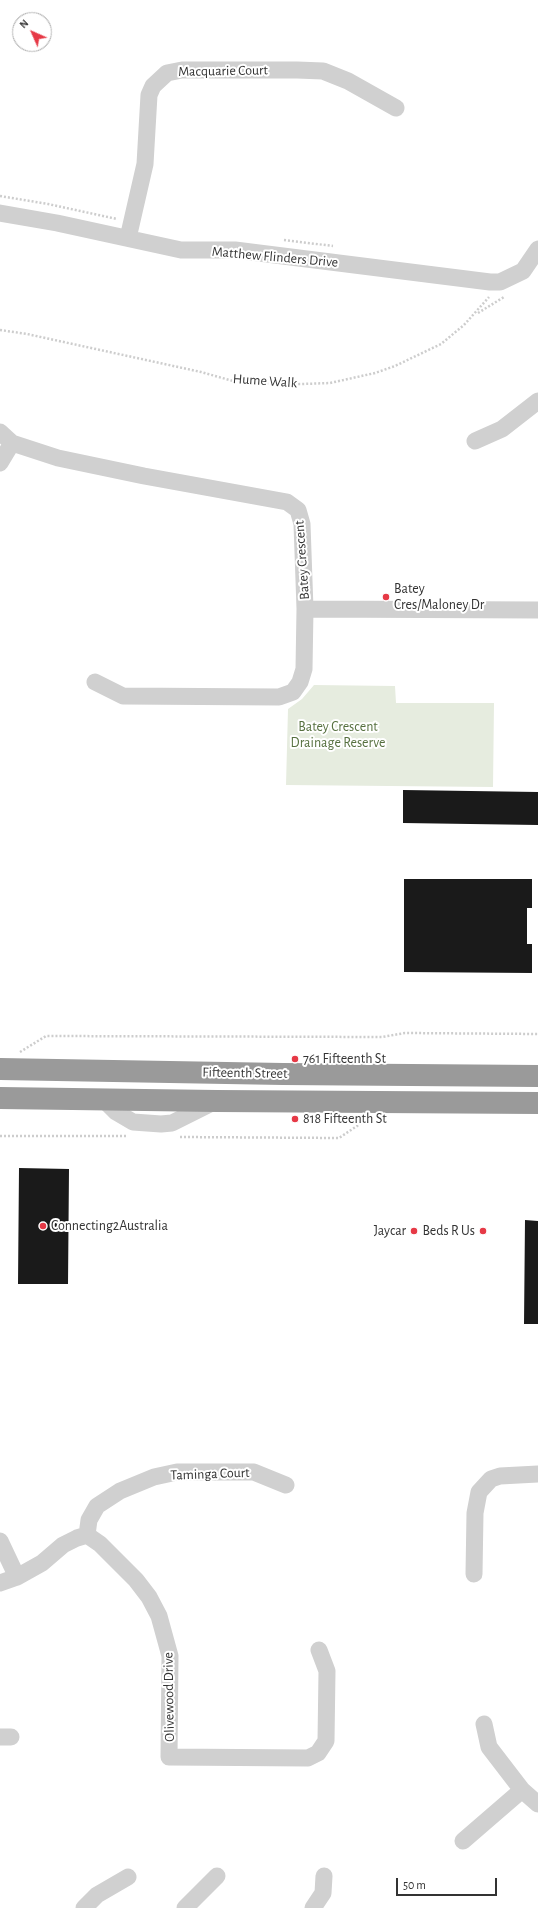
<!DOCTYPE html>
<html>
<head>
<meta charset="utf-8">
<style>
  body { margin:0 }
  #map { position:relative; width:538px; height:1908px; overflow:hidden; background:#fff; font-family:"Alegreya Sans",sans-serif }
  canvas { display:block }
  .north { position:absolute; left:12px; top:12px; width:40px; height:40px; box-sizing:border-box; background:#fff; border:1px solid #adadad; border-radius:50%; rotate:315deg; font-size:11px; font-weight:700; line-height:16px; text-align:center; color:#333 }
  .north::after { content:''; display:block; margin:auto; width:14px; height:18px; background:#e63946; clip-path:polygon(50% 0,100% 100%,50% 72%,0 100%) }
  .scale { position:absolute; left:396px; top:1878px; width:101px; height:18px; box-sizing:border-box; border:2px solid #333; border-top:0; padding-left:5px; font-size:12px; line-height:14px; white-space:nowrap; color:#333; -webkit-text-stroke:3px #fff; paint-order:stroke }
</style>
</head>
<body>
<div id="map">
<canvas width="538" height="1908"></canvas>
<div class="north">N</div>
<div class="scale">50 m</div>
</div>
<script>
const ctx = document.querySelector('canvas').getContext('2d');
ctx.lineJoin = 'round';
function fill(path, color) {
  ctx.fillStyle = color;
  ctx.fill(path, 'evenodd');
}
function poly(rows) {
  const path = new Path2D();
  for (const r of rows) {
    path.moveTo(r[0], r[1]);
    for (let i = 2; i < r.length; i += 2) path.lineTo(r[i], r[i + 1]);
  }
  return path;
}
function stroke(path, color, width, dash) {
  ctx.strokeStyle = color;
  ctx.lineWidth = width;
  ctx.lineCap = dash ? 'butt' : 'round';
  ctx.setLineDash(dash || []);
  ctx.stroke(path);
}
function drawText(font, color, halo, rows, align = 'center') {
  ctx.font = font + ' "Alegreya Sans",sans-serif';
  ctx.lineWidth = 4;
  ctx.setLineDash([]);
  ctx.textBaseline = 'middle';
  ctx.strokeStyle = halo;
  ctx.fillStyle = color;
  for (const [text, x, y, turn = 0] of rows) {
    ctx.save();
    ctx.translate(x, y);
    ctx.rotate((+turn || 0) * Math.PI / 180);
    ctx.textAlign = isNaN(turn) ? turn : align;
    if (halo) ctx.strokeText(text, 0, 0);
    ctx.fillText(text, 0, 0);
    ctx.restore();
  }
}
fill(poly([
  [314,685,395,686,396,703,494,703,493,787,286,785,288,709,302,699]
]), '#e6ecdf');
fill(poly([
  [403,790,538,792,538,825,403,823],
  [404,879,532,879,532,908,527,908,527,944,532,944,532,973,404,972],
  [19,1168,69,1169,68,1284,18,1284],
  [525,1220,538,1221,538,1324,524,1324]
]), '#1a1a1a');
stroke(poly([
  [0,196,48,204,117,219],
  [284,240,333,246],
  [478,313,504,297],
  [0,330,27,334,201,372,233,381,247,383,302,384,330,383,375,373,395,366,441,344,464,325,489,297],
  [20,1052,46,1036,382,1037,405,1033,538,1034],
  [0,1136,127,1136],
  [180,1137,339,1138,366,1120]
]), '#cdcdcd', 2.5, [2, 2]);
stroke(poly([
  [0,213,57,223,181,250,235,250,490,282,500,282,523,271,538,249],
  [128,238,145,164,149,95,153,86,167,73,182,70,297,70,323,71,348,81,396,108],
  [0,432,12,443,58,458,144,476,287,502,298,510,302,524,305,609,304,669,300,682,293,692,279,697,123,696,95,682],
  [475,441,502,429,538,401],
  [0,463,12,443],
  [305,609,538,610],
  [104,1100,116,1112,133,1122,161,1124,172,1123,216,1101],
  [87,1535,89,1520,97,1506,120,1491,154,1477,177,1472,254,1472,286,1485],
  [0,1541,17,1577],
  [474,1574,475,1513,479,1492,491,1479,500,1476,538,1474],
  [0,1583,17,1577,42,1563,63,1545,77,1538,87,1535,100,1544,136,1580,149,1597,159,1616,170,1656,169,1757,308,1758,318,1753,326,1741,327,1671,319,1650],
  [484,1724,489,1747,522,1790,538,1804],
  [0,1737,11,1737],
  [463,1841,522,1790],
  [84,1908,97,1895,128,1877],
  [185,1908,217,1876],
  [313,1908,323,1893,324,1876]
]), '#d0d0d0', 17);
stroke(poly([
  [0,1069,283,1074,538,1076],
  [0,1098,217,1101,538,1103]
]), '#9a9a9a', 22);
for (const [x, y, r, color] of [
  [386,597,4,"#e63946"],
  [295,1059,4,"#e63946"],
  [295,1119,4,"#e63946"],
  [43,1226,4,"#e63946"],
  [414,1231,4,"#e63946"],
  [483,1231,4,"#e63946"]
]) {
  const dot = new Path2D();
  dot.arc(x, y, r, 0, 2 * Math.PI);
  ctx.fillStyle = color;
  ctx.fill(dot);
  stroke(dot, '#fff', 1.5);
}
drawText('14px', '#333', '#fff', [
  ["Macquarie Court",223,71,-1],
  ["Matthew Flinders Drive",275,257,5],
  ["Hume Walk",265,381,4],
  ["Batey Crescent",302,560,-94],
  ["Fifteenth Street",245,1073,1],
  ["Taminga Court",210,1474,-2],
  ["Olivewood Drive",169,1697,-91]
]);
drawText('14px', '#333', '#fff', [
  ["Batey",394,589],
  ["Cres/Maloney Dr",394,605],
  ["761 Fifteenth St",303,1059],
  ["818 Fifteenth St",303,1119],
  ["Connecting2Australia",51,1226],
  ["Jaycar",406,1231,"right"],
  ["Beds R Us",475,1231,"right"]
], 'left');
drawText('14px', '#56703f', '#fff', [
  ["Batey Crescent",338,727],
  ["Drainage Reserve",338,743]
]);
</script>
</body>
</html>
